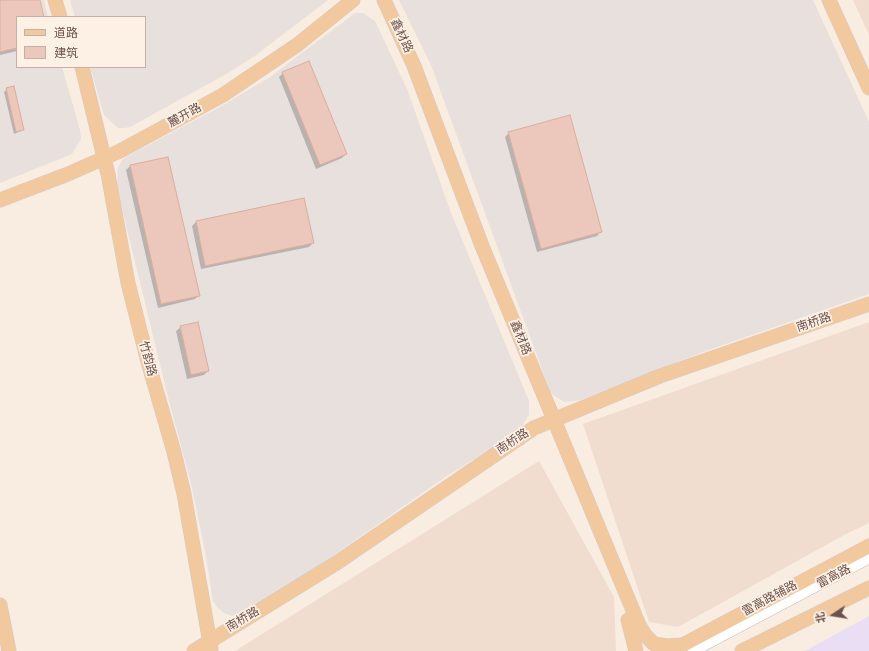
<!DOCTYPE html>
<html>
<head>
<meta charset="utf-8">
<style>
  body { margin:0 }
  #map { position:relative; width:869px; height:651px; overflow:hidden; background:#f9ece1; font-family:"Nunito Sans","Noto Sans SC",sans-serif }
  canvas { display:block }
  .legend { position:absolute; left:16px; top:16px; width:130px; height:52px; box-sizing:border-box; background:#fdf1e6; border:1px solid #c3b1a8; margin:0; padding:5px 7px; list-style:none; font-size:12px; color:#6d524b }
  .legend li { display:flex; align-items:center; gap:8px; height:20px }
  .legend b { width:20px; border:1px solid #c3b1a8 }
  .north { position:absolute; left:813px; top:595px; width:40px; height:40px; -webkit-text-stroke:3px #fdf1e6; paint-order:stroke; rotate:258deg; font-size:11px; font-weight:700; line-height:16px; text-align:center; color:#6d524b }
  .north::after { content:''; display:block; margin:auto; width:14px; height:18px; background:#6d524b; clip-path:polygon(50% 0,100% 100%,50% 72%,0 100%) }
</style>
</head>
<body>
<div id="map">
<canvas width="869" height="651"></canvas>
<ul class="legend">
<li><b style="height:5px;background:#f2c89f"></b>道路</li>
<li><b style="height:11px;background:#ecc8bc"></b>建筑</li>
</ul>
<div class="north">北</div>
</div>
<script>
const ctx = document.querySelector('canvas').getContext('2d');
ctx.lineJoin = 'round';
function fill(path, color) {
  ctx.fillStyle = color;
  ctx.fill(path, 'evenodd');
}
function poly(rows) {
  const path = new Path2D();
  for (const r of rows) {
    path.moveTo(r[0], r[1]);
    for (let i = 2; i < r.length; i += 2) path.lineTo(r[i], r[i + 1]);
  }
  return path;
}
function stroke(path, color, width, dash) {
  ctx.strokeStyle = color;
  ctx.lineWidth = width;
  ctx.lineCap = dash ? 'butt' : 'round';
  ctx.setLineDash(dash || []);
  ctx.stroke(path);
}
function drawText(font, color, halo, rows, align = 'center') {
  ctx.font = font + ' "Nunito Sans","Noto Sans SC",sans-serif';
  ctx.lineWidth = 3.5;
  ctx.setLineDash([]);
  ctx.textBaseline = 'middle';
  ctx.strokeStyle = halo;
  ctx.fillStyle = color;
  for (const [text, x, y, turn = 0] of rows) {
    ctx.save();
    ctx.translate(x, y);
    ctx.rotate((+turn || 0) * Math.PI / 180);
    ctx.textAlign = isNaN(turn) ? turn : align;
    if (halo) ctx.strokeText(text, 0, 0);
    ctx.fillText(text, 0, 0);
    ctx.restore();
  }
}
fill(poly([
  [853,0,869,0,869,35],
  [869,322,869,523,844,535,678,627,649,622,583,424],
  [539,461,614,597,616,651,235,651]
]), '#f0ddd0');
fill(poly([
  [0,0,44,0,48,17,17,17,17,67,62,67,80,130,81,139,72,154,0,183],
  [70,0,328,0,256,55,228,73,130,127,124,128,118,128,104,115,90,67,145,67,145,17,75,17],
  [399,0,813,0,869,122,869,294,703,352,581,400,564,402,552,394,548,386,431,65],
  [355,13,363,13,375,21,407,89,451,213,529,401,529,415,519,431,506,440,448,475,320,565,248,611,232,616,224,613,218,608,213,601,206,556,191,483,169,401,117,188,118,168,122,160,129,155,220,107,270,77]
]), '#e8e0dc');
fill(poly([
  [869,616,869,651,805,651]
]), '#eadef5');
fill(poly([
  [0,0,39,0,43,17,17,17,17,51,0,55],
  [283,73,346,154,342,158,316,169,279,77],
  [7,89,23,130,14,134,4,92],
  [509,133,601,231,597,236,537,252,505,137],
  [130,166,199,295,195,299,158,308,126,170],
  [304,200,313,243,309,247,201,269,192,226,196,222],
  [181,327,208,371,204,375,187,379,176,331]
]), '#0003');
const building = poly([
  [0,0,40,0,44,17,17,17,17,48,0,52,0,0],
  [309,61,347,154,320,165,282,72,309,61],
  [14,86,24,130,16,132,6,88,14,86],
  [570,115,602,232,541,249,508,132,570,115],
  [168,157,200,296,161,304,130,165,168,157],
  [304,198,314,243,205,266,196,221,304,198],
  [198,322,209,371,191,375,180,326,198,322]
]);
fill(building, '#ecc8bc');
stroke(building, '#dcad9e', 1);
const minor = poly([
  [693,651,869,558]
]);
const major = poly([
  [55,0,60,17],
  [384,0,414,66,482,246,639,625,645,635,654,644,667,646,682,645],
  [829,0,869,88],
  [82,67,108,174,128,283,148,362,174,452,184,494,211,649],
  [0,200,68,174,120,151,223,95,297,45,353,0],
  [0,605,9,651],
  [628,620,636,651],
  [675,649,869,546],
  [194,651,338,562,534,428,660,376,869,304],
  [742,651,869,588]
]);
stroke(minor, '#c8b3aa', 12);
stroke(major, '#d3cbc9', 15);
stroke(minor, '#fff', 11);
stroke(major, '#f2c89f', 14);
drawText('12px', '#6d524b', '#fdf1e6', [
  ["鑫材路",401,36,65],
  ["麓开路",185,116,-29],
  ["南桥路",814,323,-19],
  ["鑫材路",520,338,68],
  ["竹韵路",147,359,75],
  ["南桥路",513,442,-33],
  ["雷高路",834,577,-28],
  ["雷高路辅路",770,599,-28],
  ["南桥路",243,620,-31]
]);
</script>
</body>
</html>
